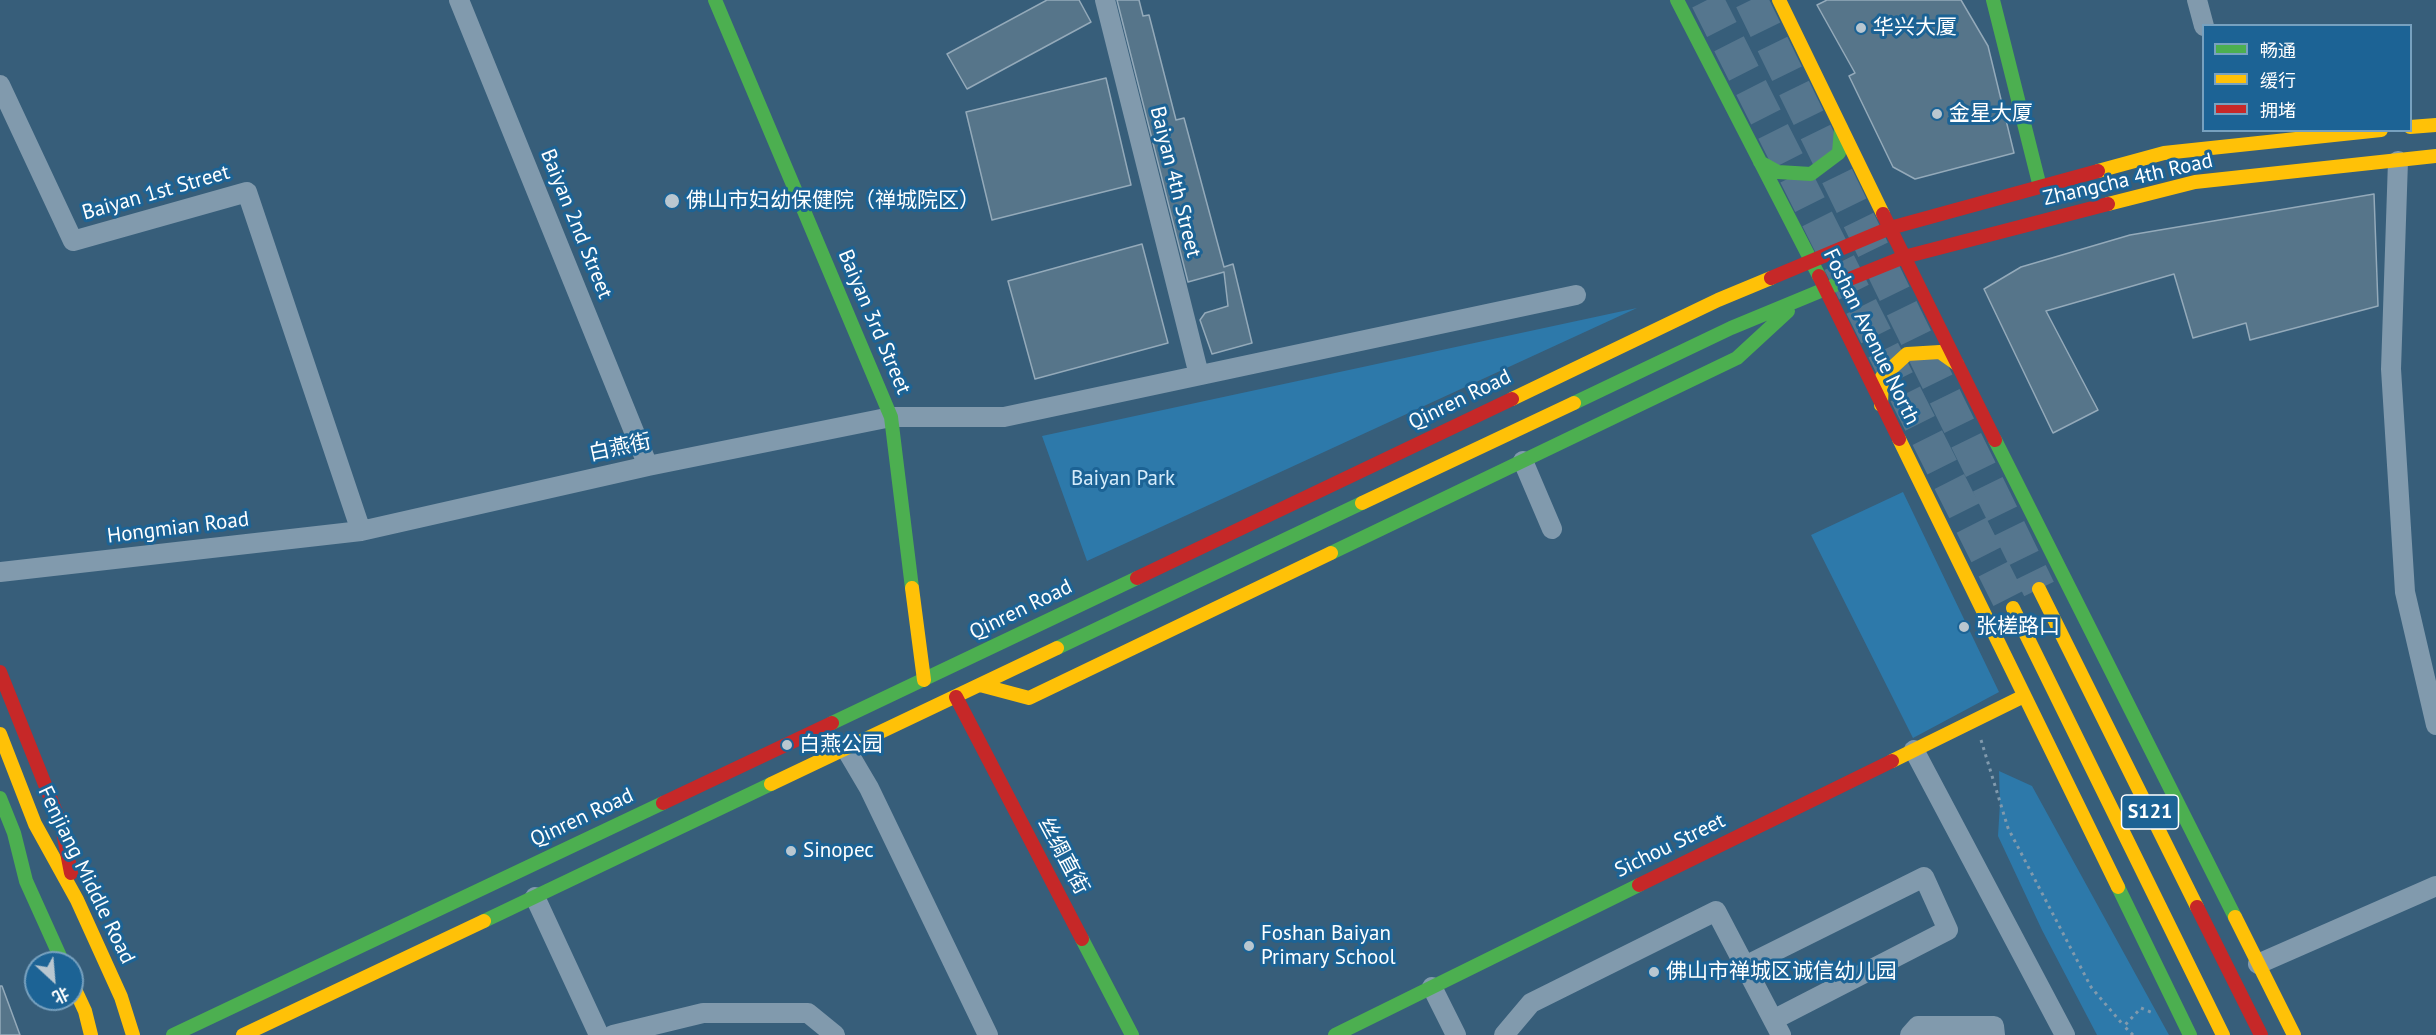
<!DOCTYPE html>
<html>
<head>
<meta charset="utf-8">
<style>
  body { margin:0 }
  #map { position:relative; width:2436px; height:1035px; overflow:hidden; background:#375e7a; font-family:"PT Sans","Noto Sans SC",sans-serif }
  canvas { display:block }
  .legend { position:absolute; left:2202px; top:24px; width:210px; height:108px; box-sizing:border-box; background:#1c6395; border:2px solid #77a1bf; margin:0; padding:8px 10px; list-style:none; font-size:18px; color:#fff }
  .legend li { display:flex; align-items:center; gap:12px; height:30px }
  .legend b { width:30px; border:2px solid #77a1bf }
  .north { position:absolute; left:24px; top:951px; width:60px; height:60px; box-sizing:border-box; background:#1c6395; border:2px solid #77a1bf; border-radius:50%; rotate:154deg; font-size:16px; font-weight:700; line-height:24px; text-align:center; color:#fff }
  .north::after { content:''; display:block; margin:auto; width:21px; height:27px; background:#b9c7d0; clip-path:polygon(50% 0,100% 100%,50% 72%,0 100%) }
</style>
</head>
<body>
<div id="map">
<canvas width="2436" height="1035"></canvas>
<ul class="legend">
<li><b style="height:8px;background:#4caf50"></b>畅通</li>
<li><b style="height:8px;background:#ffc107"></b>缓行</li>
<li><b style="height:8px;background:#c62828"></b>拥堵</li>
</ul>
<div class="north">北</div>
</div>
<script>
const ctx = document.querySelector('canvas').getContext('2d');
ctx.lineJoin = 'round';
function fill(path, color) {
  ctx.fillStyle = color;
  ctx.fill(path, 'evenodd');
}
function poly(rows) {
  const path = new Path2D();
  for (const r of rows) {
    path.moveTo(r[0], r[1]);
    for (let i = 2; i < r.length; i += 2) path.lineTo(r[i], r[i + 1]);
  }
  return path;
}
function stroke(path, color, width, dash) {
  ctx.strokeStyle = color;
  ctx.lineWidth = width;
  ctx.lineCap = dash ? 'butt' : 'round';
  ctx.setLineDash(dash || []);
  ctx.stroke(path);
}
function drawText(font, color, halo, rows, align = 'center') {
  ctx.font = font + ' "PT Sans","Noto Sans SC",sans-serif';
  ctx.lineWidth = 6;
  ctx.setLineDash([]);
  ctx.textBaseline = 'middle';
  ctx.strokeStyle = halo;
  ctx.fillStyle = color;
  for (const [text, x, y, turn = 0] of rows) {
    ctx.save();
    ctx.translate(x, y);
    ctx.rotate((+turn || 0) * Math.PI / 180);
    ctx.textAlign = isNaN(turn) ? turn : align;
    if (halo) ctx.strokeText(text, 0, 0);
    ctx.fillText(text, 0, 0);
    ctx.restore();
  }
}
fill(poly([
  [1637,308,1087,561,1042,436],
  [1903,492,1999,692,1913,738,1811,535],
  [1999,771,2032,786,2169,1035,2097,1035,2042,930,1998,836,2000,803]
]), '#2d79aa');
const building = poly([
  [1047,0,1079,0,1091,22,967,89,947,54,1047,0],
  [1117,0,1139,0,1143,16,1149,15,1176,120,1184,118,1224,267,1233,264,1252,343,1212,354,1200,320,1205,313,1228,306,1224,272,1188,282,1117,0],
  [1827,0,1961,0,1988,46,2014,153,1915,179,1893,167,1849,76,1855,73,1817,5,1827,0],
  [1106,78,1131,185,992,220,966,112,1106,78],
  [2374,194,2378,306,2250,340,2246,323,2193,338,2174,274,2046,311,2098,410,2053,433,1984,289,2021,267,2130,235,2374,194],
  [1142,244,1168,343,1035,379,1008,281,1142,244],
  [0,986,2,986,20,1035,0,1035,0,986]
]);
fill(building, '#56758a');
stroke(building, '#94aaba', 1.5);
stroke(poly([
  [1707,0,2013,608],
  [1751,0,2039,589]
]), '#55768e', 33, [33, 16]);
stroke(poly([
  [1981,740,2008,828,2091,987,2124,1026],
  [2133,1035,2124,1026,2141,1008,2153,1013]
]), '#819aad', 3, [3, 4.5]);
stroke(poly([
  [459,0,648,466],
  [1105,0,1199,375],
  [2197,0,2204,26],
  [0,85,73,241,247,192,361,531],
  [2398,161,2391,369,2405,592,2436,725],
  [1523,461,1552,529],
  [0,572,361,531,648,466,891,417,1004,417,1576,295],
  [846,749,869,788,988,1035],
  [1914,750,2065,1035],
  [535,897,599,1035],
  [2258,964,2436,886],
  [1745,966,1924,877,1948,930,1773,1020],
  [1432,987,1456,1035],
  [613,1035,703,1013,808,1013,835,1035],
  [1504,1035,1531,1003,1716,911,1781,1035],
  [1910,1035,1918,1026,1994,1026,1995,1035]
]), '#819aad', 20);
stroke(poly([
  [715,0,891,417,912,588],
  [1677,0,1819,276],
  [1993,0,2040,187],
  [1760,162,1778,172,1811,174,1839,153,1841,128],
  [1574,403,1731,328,1847,280],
  [1995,440,2235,917],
  [1331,553,1737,358,1788,311],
  [1057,648,1362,503],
  [832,723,1137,578],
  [0,798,14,833,26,881,63,963],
  [2118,887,2190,1035],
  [484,921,771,784],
  [1082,939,1132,1035],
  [173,1035,663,803],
  [1335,1035,1639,885]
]), '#4caf50', 14);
stroke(poly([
  [1779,0,1883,214],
  [2410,127,2436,125],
  [2098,171,2164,153,2381,130],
  [2108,204,2195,182,2436,156],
  [1512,399,1718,300,1771,278],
  [1881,405,1882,377,1907,354,1940,352,1957,364],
  [1899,439,2118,887],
  [1362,503,1574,403],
  [912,588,924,680],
  [2039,589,2197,907],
  [2013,608,2223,1035],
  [980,685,1029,698,1331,553],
  [0,734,35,824,77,900,121,997,133,1035],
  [1892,761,2024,696],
  [771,784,1057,648],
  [2235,917,2294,1035],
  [72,983,85,1011,91,1035],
  [243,1035,484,921]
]), '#ffc107', 14);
stroke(poly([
  [1883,214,1995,440],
  [1819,276,1899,439],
  [1771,278,1890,228,2098,171],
  [1847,280,1904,257,2108,204],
  [1137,578,1512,399],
  [0,672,62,827,71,873],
  [956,697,1082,939],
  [663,803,832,723],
  [1639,885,1892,761],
  [2197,907,2261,1035]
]), '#c62828', 14);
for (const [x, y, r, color] of [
  [1861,28,6,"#b9c7d0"],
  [1937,114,6,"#b9c7d0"],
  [672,201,8,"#b9c7d0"],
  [1964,627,6,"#b9c7d0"],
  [787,745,6,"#b9c7d0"],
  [791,851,6,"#b9c7d0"],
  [1249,946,6,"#b9c7d0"],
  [1654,972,6,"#b9c7d0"]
]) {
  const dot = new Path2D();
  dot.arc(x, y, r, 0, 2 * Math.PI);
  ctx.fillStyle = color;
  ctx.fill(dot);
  stroke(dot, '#1c6395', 2);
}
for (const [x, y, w] of [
  [2150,812,57]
]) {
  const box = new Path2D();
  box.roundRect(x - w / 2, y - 17, w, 34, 4.5);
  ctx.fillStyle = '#1c6395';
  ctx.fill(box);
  stroke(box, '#fff', 1.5);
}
drawText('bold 20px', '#fff', null, [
  ["S121",2150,812]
]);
drawText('21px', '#fff', '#1c6395', [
  ["华兴大厦",1873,28],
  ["金星大厦",1949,114],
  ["佛山市妇幼保健院（禅城院区）",686,201],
  ["张槎路口",1976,627],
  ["白燕公园",799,745],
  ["Sinopec",803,851],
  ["Foshan Baiyan",1261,934],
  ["Primary School",1261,958],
  ["佛山市禅城区诚信幼儿园",1666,972]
], 'left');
drawText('21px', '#fff', '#1c6395', [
  ["Zhangcha 4th Road",2128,180,-13],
  ["Baiyan 4th Street",1175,182,76],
  ["Baiyan 1st Street",156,193,-16],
  ["Baiyan 2nd Street",576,224,68],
  ["Baiyan 3rd Street",874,322,67],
  ["Foshan Avenue North",1871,337,64],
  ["Qinren Road",1460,400,-26],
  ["白燕街",620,448,-12],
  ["Hongmian Road",178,528,-7],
  ["Qinren Road",1021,610,-26],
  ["Qinren Road",582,818,-25],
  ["Sichou Street",1670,846,-26],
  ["丝绸直街",1063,856,62],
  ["Fenjiang Middle Road",86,875,64]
]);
drawText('21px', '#d5ecfb', '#1c6395', [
  ["Baiyan Park",1123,479]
]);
</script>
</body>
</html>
